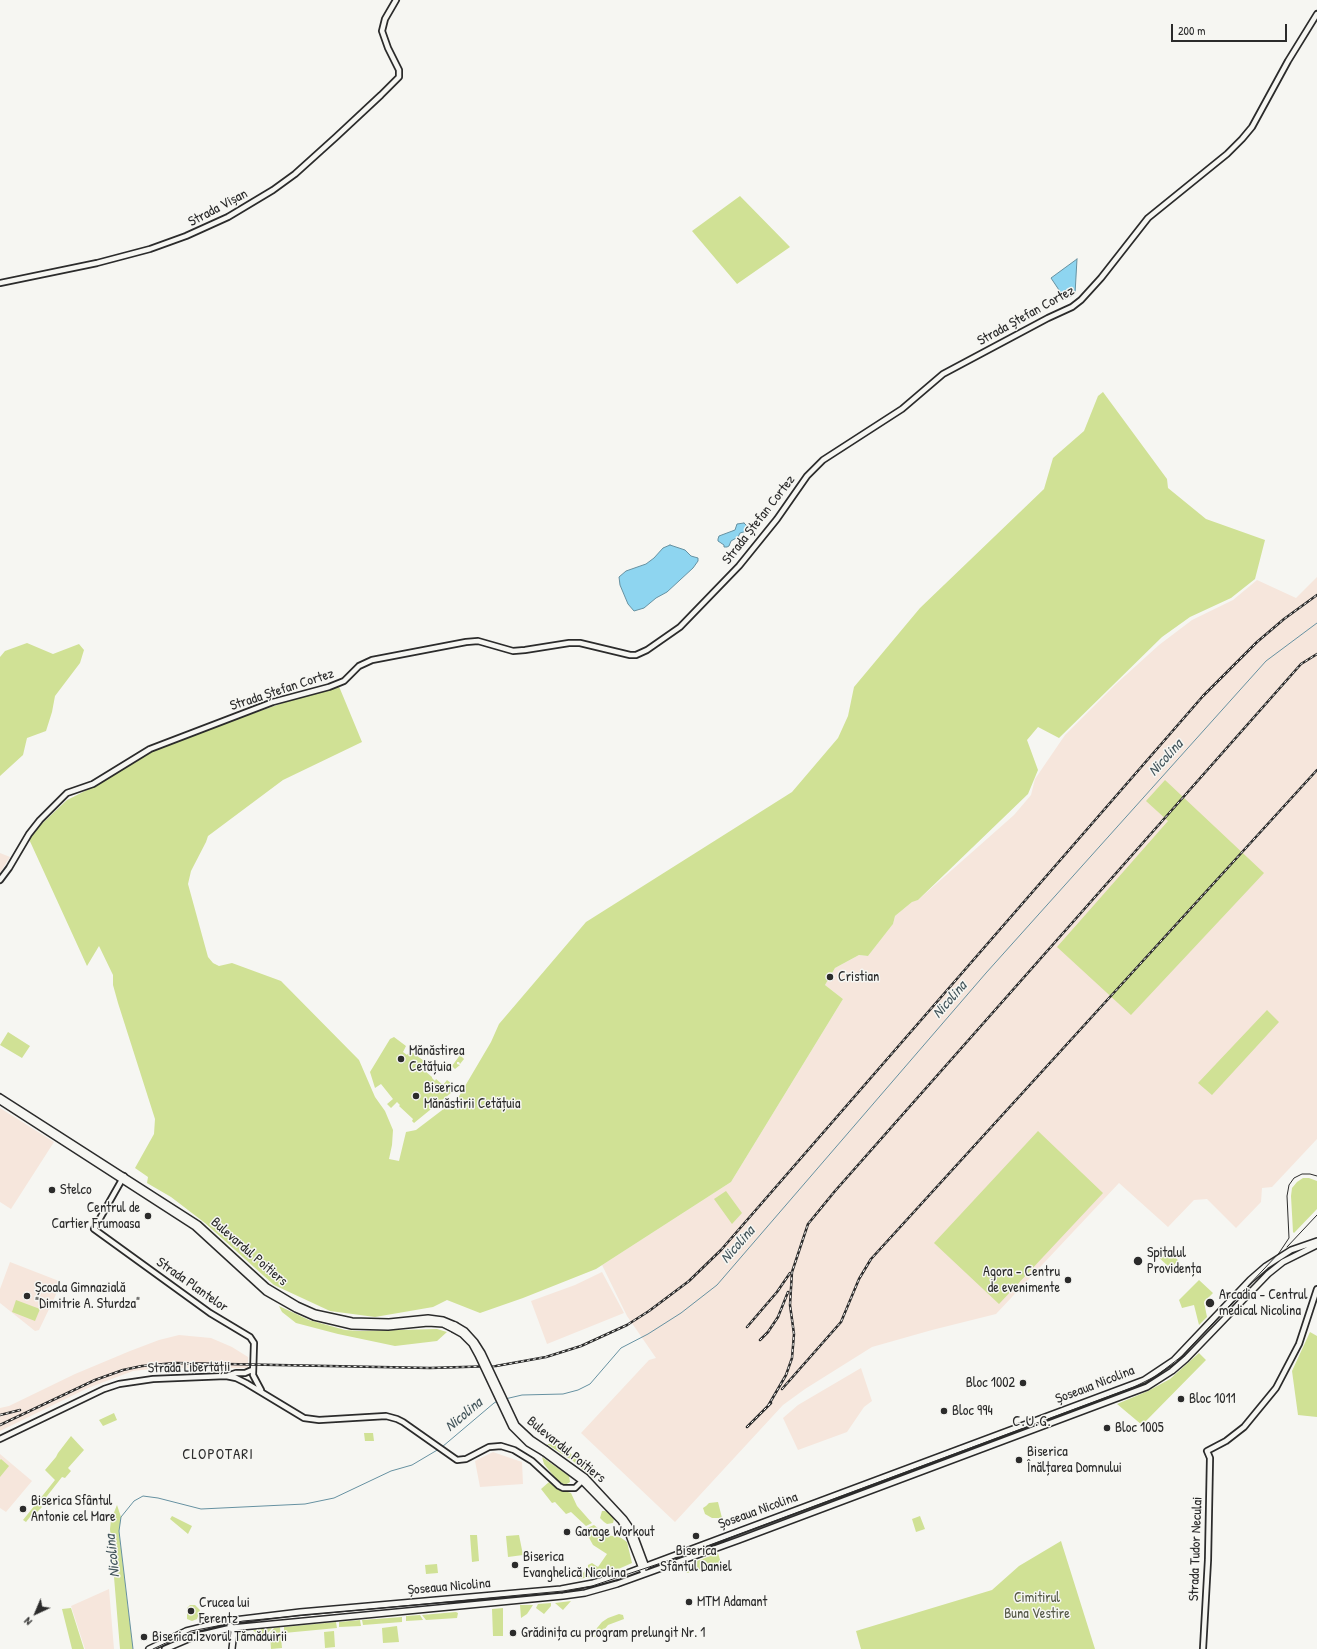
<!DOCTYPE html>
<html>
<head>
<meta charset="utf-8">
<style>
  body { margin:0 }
  #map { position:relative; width:1317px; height:1649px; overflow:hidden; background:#f6f6f2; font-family:"Patrick Hand",sans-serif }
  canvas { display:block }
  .north { position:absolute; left:16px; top:1593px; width:40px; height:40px; -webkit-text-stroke:3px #f6f6f2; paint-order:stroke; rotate:224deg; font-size:11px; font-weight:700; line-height:16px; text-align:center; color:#2b2b2b }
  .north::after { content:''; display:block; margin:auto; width:14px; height:18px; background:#2b2b2b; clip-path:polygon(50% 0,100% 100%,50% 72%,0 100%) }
  .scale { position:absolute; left:1171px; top:24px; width:116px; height:18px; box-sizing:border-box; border:2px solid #2b2b2b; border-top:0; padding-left:5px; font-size:12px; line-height:14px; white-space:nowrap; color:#2b2b2b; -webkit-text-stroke:3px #f6f6f2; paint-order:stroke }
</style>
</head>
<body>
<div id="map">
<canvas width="1317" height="1649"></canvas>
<div class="north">N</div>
<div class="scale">200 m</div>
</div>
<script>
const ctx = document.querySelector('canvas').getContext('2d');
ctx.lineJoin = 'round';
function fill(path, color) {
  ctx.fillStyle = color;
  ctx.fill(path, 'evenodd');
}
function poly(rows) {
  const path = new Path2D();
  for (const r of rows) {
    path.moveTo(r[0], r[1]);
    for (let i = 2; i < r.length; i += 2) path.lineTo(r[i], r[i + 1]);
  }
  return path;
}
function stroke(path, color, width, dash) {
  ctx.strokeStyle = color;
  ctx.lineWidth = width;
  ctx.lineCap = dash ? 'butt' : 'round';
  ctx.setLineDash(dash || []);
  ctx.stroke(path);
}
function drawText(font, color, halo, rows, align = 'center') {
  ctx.font = font + ' "Patrick Hand",sans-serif';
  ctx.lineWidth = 3;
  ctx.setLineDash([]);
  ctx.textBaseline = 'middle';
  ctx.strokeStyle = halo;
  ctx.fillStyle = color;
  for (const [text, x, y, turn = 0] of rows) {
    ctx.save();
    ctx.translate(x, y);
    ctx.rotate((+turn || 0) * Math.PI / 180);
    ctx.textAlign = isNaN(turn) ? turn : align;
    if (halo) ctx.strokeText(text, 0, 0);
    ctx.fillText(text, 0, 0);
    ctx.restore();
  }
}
fill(poly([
  [1317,577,1317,1139,1272,1187,1262,1188,1261,1202,1236,1228,1207,1199,1194,1200,1168,1227,1119,1183,996,1314,932,1330,872,1347,805,1389,783,1405,675,1522,581,1433,649,1360,656,1358,627,1316,602,1265,731,1182,843,999,825,985,835,968,859,955,868,956,893,924,895,916,913,901,918,900,1014,815,1031,795,1035,779,1065,735,1116,684,1159,645,1192,620,1233,600,1257,580,1296,598],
  [0,853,10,857,0,873],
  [0,1108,54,1142,11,1209,0,1202],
  [10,1262,59,1281,61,1284,39,1330,35,1331,0,1303,0,1289],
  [602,1272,624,1313,547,1344,531,1301,575,1285],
  [179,1335,211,1338,232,1347,248,1357,248,1368,160,1368,133,1371,88,1388,0,1431,0,1408,9,1406,75,1374,130,1351,159,1340],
  [861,1368,872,1401,864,1407,847,1432,798,1450,783,1418,798,1405],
  [493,1452,522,1462,523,1484,480,1487,475,1461],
  [0,1454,32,1481,6,1512,0,1508],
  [109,1589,114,1649,85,1649,71,1606]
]), '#f6e6dc');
fill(poly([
  [740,196,790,247,737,284,692,231],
  [1103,392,1167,479,1168,488,1206,519,1265,540,1255,579,1231,598,1190,617,1162,637,1059,738,1038,727,1027,740,1038,770,1028,794,918,900,912,902,895,916,893,924,868,956,859,955,835,968,825,985,843,999,731,1182,596,1269,523,1298,480,1313,447,1300,433,1307,375,1317,330,1311,274,1285,205,1223,171,1197,147,1183,148,1177,135,1168,154,1134,155,1119,118,1003,113,985,113,975,99,946,87,966,28,837,67,800,103,782,150,749,338,684,362,742,283,780,208,836,206,842,191,871,188,884,208,957,213,963,219,966,232,963,281,981,359,1060,375,1097,385,1111,393,1130,392,1145,389,1159,399,1161,406,1132,416,1130,458,1098,491,1042,499,1024,586,922,792,792,838,738,848,716,854,687,920,608,1044,489,1053,458,1084,431,1098,396],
  [27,643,53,654,79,644,84,650,80,663,55,696,52,712,46,731,27,738,23,755,0,776,0,657,5,651],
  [1165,780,1264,873,1131,1015,1057,947,1168,821,1146,801],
  [1267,1010,1279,1022,1212,1095,1198,1083],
  [8,1032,30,1046,22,1058,0,1045],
  [394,1037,406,1046,403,1052,407,1055,410,1051,430,1065,425,1071,432,1077,432,1078,435,1081,436,1079,443,1085,447,1080,457,1088,414,1123,412,1121,413,1119,399,1106,400,1105,397,1102,391,1108,387,1104,393,1099,381,1084,375,1088,370,1072,390,1039],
  [460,1055,464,1059,460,1064,459,1062,457,1062,457,1064,460,1065,455,1069,452,1066],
  [1038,1131,1103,1193,999,1304,934,1243],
  [1303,1178,1309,1178,1317,1181,1317,1209,1294,1233,1293,1232,1291,1196,1292,1188,1297,1182],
  [726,1191,742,1213,732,1224,714,1199],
  [1163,1247,1178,1260,1174,1265,1171,1263,1168,1266,1156,1255],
  [1199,1280,1213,1293,1204,1302,1207,1317,1199,1325,1194,1305,1182,1308,1179,1300],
  [16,1300,40,1309,35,1321,12,1312],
  [279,1306,309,1320,345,1330,360,1331,437,1329,447,1332,437,1341,395,1346,338,1334,296,1323,282,1312],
  [1310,1332,1317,1336,1317,1417,1298,1415,1292,1371],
  [1199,1353,1206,1360,1142,1425,1117,1404,1148,1391,1170,1379],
  [114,1413,117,1420,103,1426,99,1420],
  [364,1433,373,1433,374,1441,365,1441],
  [71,1436,84,1450,68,1468,71,1471,65,1478,62,1477,40,1505,42,1507,36,1513,34,1512,26,1522,23,1520,55,1480,45,1470,56,1457,58,1453],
  [562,1442,565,1443,562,1447,565,1451,567,1450,595,1478,594,1479,573,1461,547,1444,559,1444],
  [542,1457,569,1476,570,1482,565,1485,557,1480,544,1464],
  [1,1459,9,1466,0,1477,0,1460],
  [549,1482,558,1489,571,1493,577,1506,592,1523,586,1526,571,1512,566,1514,555,1502,552,1503,541,1489],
  [718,1502,722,1518,712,1518,705,1514,703,1508,706,1506,709,1503],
  [117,1505,121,1517,119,1532,133,1649,120,1649,110,1529,111,1520],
  [602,1511,605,1511,612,1515,614,1519,613,1523,607,1524,604,1522,600,1518],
  [172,1516,192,1526,188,1534,170,1519],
  [920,1516,925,1529,916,1532,912,1519],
  [594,1525,606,1535,620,1537,627,1542,632,1563,607,1574,579,1579,579,1577,588,1568,588,1565,592,1563,598,1567,607,1554,593,1545,587,1534,590,1531,587,1528],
  [470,1535,477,1535,479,1561,472,1562],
  [519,1535,523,1555,508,1557,506,1536],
  [1061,1541,1095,1649,861,1649,856,1631,992,1590,1019,1566],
  [718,1553,721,1563,687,1573,684,1566],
  [437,1564,438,1573,426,1574,425,1565],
  [571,1601,563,1610,555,1603],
  [551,1603,551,1606,544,1614,536,1608,538,1604],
  [190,1605,195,1605,200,1610,197,1619,192,1621,187,1619,187,1608],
  [520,1605,533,1605,527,1614,521,1618],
  [71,1608,84,1649,72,1649,62,1609],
  [503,1608,503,1636,493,1636,492,1609],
  [456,1612,458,1613,457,1618,426,1620,422,1615],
  [619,1614,623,1615,624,1619,608,1625,604,1630,601,1637,594,1637,597,1628,602,1622,608,1618],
  [420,1615,423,1620,406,1621,406,1616],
  [402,1617,402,1622,363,1625,362,1620],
  [360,1620,361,1626,339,1627,339,1622],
  [336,1622,337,1628,284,1633,284,1627],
  [397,1626,399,1642,383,1643,382,1628],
  [280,1627,282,1648,271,1649,270,1633,274,1628],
  [272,1628,267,1634,258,1635,253,1630],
  [245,1630,253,1639,253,1641,237,1641,238,1634,240,1632],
  [334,1631,335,1647,325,1648,324,1632]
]), '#d0e195');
const water = poly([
  [1077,259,1075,294,1065,299,1051,278,1077,259],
  [744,523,748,527,747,531,740,533,738,537,731,541,729,546,727,547,724,547,724,545,718,541,718,539,719,536,735,530,737,524,744,523],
  [670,545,685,550,691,556,698,558,698,561,693,568,667,592,656,598,644,608,634,611,628,604,620,585,619,577,626,571,646,564,654,558,663,548,670,545]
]);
fill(water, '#8ed5f0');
stroke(water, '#6691a1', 1);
stroke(poly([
  [505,1399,522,1395,563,1394,578,1390,590,1384,621,1348,648,1334,681,1313,717,1285,986,973,1266,661,1317,623],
  [442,1447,494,1403,498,1401],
  [133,1649,119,1531,121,1517,134,1501,143,1496,158,1498,201,1509,305,1504,334,1498,391,1471,412,1465,439,1449]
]), '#6691a1', 1);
const tertiary = poly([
  [0,283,97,263,150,249,186,236,228,217,273,190,295,174,336,137,381,95,399,77,399,70,388,48,382,31,385,19,396,0],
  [0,880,9,868,29,834,40,820,67,793,93,784,150,749,273,702,329,687,344,681,359,666,372,660,466,642,478,641,513,651,525,650,569,643,580,643,630,655,636,655,647,650,680,627,739,566,777,519,807,476,823,460,902,409,943,374,1048,318,1072,307,1081,300,1101,278,1148,218,1227,154,1242,139,1252,127,1288,61,1317,14],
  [124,1176,94,1229,210,1313,250,1337,254,1343,253,1375,261,1390],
  [227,1376,236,1373,245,1373,252,1370],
  [0,1439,104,1389,119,1384,153,1379,226,1376,236,1378,246,1383,304,1418,319,1420,386,1416,397,1419,403,1422,457,1460,466,1459,489,1447,501,1446,514,1450,532,1461,559,1486,563,1488,575,1488,584,1479],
  [1203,1649,1208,1560,1210,1458,1207,1451,1226,1441,1244,1427,1276,1388,1299,1344,1317,1289]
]);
const secondary = poly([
  [0,1097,198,1224,267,1287,297,1305,315,1313,352,1321,389,1322,428,1318,443,1320,455,1325],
  [0,1101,195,1227,266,1292,296,1309,314,1317,352,1326,388,1327,428,1323,443,1324,453,1329],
  [546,1449,585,1477,624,1519,633,1532,646,1567],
  [543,1452,582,1481,621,1521,629,1535,644,1574],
  [230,1625,234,1631,232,1649],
  [149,1649,186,1631,226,1621,300,1612,561,1589,593,1583,622,1575,1144,1380,1174,1360,1250,1280,1266,1266,1291,1250,1317,1241],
  [165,1649,193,1637,231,1628,563,1596,585,1593,617,1584,739,1540,1147,1387,1172,1371,1186,1359,1268,1274,1283,1262,1317,1245]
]);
stroke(tertiary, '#2b2b2b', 8);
stroke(secondary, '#2b2b2b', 8);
stroke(tertiary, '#f6f6f2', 4.5);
stroke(secondary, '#f6f6f2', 5);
stroke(poly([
  [1287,1247,1317,1215],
  [153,1649,191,1631,243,1621,563,1591,592,1586,664,1562,1134,1387,1156,1376,1182,1356,1279,1253,1289,1238,1287,1196,1289,1185,1294,1178,1302,1174,1310,1174,1317,1176]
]), '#2b2b2b', 1);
const rail = poly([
  [747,1327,777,1292,790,1273],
  [760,1340,768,1332,778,1317,788,1292],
  [782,1389,841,1322,859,1279,871,1259,1317,770],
  [768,1406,786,1375,792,1358,794,1334,790,1305,792,1272,808,1224,835,1191,1301,664,1317,654],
  [0,1415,20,1410],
  [0,1425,95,1380,123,1370,142,1366,175,1363,430,1368,496,1366,546,1357,581,1346,627,1325,649,1311,689,1281,721,1250,1203,696,1257,642,1284,619,1317,595],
  [747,1427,771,1403]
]);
stroke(rail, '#2b2b2b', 2.5);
stroke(rail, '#f6f6f2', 1, [3]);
const secondaryBridge = poly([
  [455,1325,465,1331,475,1342,482,1353,516,1425,531,1439,546,1449],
  [453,1329,462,1334,472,1344,478,1355,512,1427,528,1443,543,1452]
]);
stroke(secondaryBridge, '#2b2b2b', 8, []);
stroke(secondaryBridge, '#f6f6f2', 5);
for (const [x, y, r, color] of [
  [830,977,4,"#2b2b2b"],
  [401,1059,4,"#2b2b2b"],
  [416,1096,4,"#2b2b2b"],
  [52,1190,4,"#2b2b2b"],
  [148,1216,4,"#2b2b2b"],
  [1138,1261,5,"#2b2b2b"],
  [1068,1280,4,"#2b2b2b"],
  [27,1296,4,"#2b2b2b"],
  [1210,1303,5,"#2b2b2b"],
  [1023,1383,4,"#2b2b2b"],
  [1181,1399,4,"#2b2b2b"],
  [944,1411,4,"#2b2b2b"],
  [1107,1428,4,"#2b2b2b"],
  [1019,1460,4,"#2b2b2b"],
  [23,1509,4,"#2b2b2b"],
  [567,1532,4,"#2b2b2b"],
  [696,1536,4,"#2b2b2b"],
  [515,1565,4,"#2b2b2b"],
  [689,1602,4,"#2b2b2b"],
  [191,1611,4,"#2b2b2b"],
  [513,1633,4,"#2b2b2b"],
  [144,1637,4,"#2b2b2b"]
]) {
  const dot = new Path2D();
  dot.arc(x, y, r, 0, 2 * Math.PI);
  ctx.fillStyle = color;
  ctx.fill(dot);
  stroke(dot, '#f6f6f2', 1.5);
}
drawText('14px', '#2b2b2b', '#f6f6f2', [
  ["Strada Vișan",218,208,-28],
  ["Strada Ștefan Cortez",1026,316,-29],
  ["Strada Ștefan Cortez",759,520,-52],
  ["Strada Ștefan Cortez",282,690,-18],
  ["Bulevardul Poitiers",249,1252,41],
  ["Strada Plantelor",192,1285,35],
  ["Strada Libertății",189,1368,-1],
  ["Șoseaua Nicolina",1095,1385,-21],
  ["Bulevardul Poitiers",566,1450,39],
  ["Șoseaua Nicolina",758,1511,-20],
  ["Strada Tudor Neculai",1196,1549,-88],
  ["Șoseaua Nicolina",449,1587,-5]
]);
drawText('14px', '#2b2b2b', '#f6f6f2', [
  ["Cristian",838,977],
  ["Mănăstirea",409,1051],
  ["Cetățuia",409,1067],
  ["Biserica",424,1088],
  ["Mănăstirii Cetățuia",424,1104],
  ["Stelco",60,1190],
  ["Centrul de",140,1208,"right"],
  ["Cartier Frumoasa",140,1224,"right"],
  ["Spitalul",1147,1253],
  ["Providența",1147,1269],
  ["Agora - Centru",1060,1272,"right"],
  ["de evenimente",1060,1288,"right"],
  ["Școala Gimnazială",35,1288],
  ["\"Dimitrie A. Sturdza\"",35,1304],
  ["Arcadia - Centrul",1219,1295],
  ["medical Nicolina",1219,1311],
  ["Bloc 1002",1015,1383,"right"],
  ["Bloc 1011",1189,1399],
  ["Bloc 994",952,1411],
  ["Bloc 1005",1115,1428],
  ["Biserica",1027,1452],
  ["Înălțarea Domnului",1027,1468],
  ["Biserica Sfântul",31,1501],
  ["Antonie cel Mare",31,1517],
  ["Garage Workout",575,1532],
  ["Biserica",696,1551,"center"],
  ["Sfântul Daniel",696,1567,"center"],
  ["Biserica",523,1557],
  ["Evanghelică Nicolina",523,1573],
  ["MTM Adamant",697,1602],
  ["Crucea lui",199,1603],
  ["Ferentz",199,1619],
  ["Grădinița cu program prelungit Nr. 1",521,1633],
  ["Biserica Izvorul Tămăduirii",152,1637]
], 'left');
drawText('14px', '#545846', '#f6f6f2', [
  ["Cimitirul",1037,1598],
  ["Buna Vestire",1037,1614]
]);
drawText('italic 15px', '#44565c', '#f6f6f2', [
  ["Nicolina",1166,758,-48],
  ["Nicolina",950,1000,-49],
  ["Nicolina",738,1245,-49],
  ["Nicolina",464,1415,-40],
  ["Nicolina",113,1556,-96]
]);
ctx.letterSpacing = '1px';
drawText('15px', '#2b2b2b', '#f6f6f2', [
  ["C.U.G.",1032,1422],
  ["CLOPOTARI",218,1455]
]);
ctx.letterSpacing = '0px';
</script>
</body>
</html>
